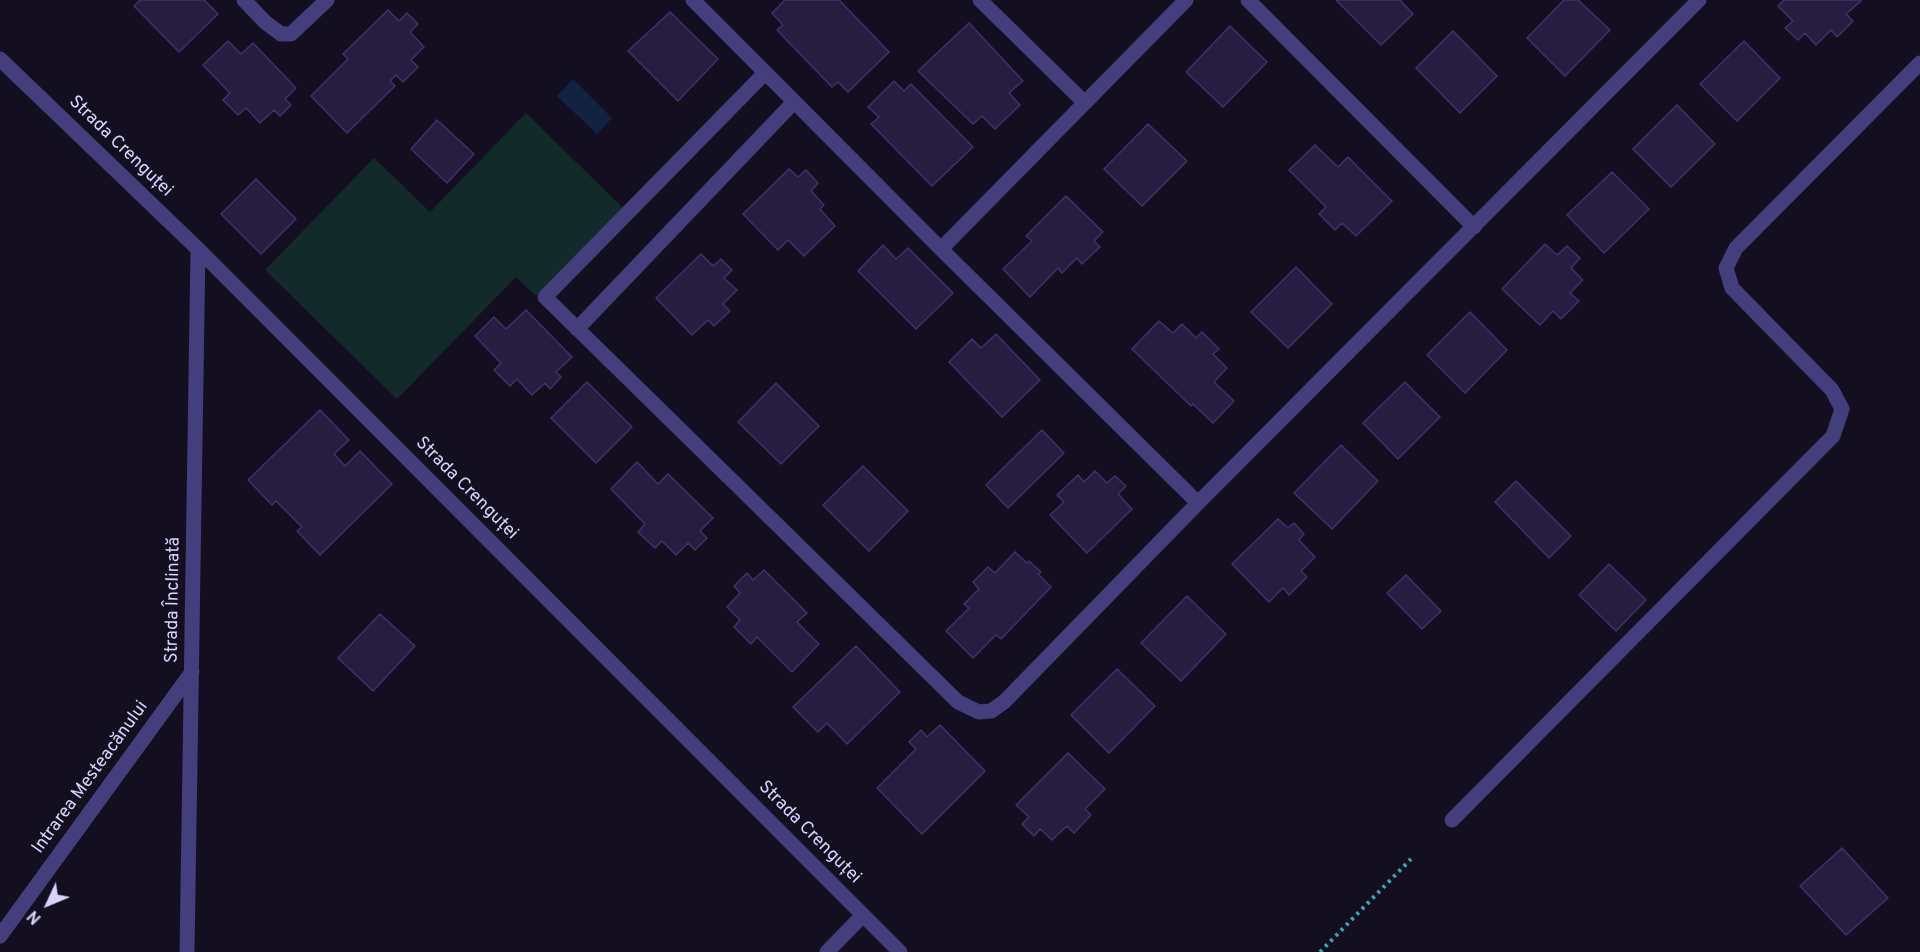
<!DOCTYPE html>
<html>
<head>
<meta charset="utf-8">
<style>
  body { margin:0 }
  #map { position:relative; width:1920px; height:952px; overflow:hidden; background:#130f21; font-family:Overpass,sans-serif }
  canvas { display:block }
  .north { position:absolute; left:18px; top:874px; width:60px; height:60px; -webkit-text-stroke:4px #130f21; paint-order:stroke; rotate:226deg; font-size:16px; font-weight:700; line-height:24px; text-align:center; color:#dad3fb }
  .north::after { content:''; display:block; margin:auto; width:21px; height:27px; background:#dad3fb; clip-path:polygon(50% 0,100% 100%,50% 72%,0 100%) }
</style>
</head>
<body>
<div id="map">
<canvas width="1920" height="952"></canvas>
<div class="north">N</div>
</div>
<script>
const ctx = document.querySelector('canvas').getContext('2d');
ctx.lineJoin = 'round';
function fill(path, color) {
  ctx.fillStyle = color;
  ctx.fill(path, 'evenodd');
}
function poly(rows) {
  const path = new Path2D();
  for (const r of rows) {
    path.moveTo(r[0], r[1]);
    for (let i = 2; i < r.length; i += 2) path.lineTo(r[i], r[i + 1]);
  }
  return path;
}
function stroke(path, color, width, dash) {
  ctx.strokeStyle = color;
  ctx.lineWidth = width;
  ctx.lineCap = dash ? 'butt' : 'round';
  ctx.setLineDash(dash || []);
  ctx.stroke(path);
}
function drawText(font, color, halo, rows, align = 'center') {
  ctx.font = font + ' Overpass,sans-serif';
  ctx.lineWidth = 4.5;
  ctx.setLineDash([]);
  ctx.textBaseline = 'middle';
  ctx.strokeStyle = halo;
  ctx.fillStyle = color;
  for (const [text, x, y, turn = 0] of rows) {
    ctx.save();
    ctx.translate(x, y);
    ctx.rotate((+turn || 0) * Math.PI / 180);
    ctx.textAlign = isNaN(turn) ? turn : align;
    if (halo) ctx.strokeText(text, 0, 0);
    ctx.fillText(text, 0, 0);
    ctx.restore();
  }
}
fill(poly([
  [526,113,623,208,536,296,516,277,397,399,265,270,374,158,430,212]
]), '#132a2b');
fill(poly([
  [573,79,612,118,597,134,557,96]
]), '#122243');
const building = poly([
  [140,0,204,0,218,14,179,52,134,6,140,0],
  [785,0,839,0,889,52,848,92,838,82,832,87,777,30,783,25,772,13,785,0],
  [1336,0,1400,0,1413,14,1381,45,1336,0],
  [1564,0,1578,0,1610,30,1565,76,1527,38,1564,0],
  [1784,0,1860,0,1861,1,1846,14,1853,21,1837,37,1831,30,1816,45,1805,33,1798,40,1785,28,1793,21,1778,6,1784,0],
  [388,10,399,21,407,13,418,24,410,32,424,47,411,60,418,67,403,82,396,75,390,81,395,86,347,133,311,96,348,59,343,54,388,10],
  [670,12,718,59,678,101,628,51,670,12],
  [969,23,1023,81,1009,93,1020,105,995,129,982,116,973,124,918,71,969,23],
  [1230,26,1267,62,1223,107,1186,72,1230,26],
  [1453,31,1497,76,1460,113,1416,68,1453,31],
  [228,41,241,54,253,43,296,88,285,99,291,105,280,116,274,110,260,123,246,108,238,115,223,100,230,93,203,65,228,41],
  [1744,41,1780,78,1737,121,1700,84,1744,41],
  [894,81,904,91,911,84,973,147,932,186,871,124,879,117,868,107,894,81],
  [1677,105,1715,144,1671,187,1633,149,1677,105],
  [437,120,474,154,447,183,411,149,437,120],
  [1148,124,1187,161,1142,206,1104,169,1148,124],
  [1315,145,1338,167,1348,157,1392,201,1356,236,1342,223,1335,230,1319,214,1326,207,1289,170,1315,145],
  [789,169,798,177,806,170,818,183,811,191,824,205,820,209,835,226,804,256,788,240,778,250,743,214,789,169],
  [1612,172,1649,209,1604,253,1567,215,1612,172],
  [256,179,296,219,261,254,221,214,256,179],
  [1066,196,1103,232,1094,241,1100,247,1082,264,1077,258,1062,273,1058,268,1030,297,1003,269,1032,241,1026,236,1066,196],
  [1545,244,1557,255,1567,246,1580,258,1571,268,1583,280,1570,293,1579,301,1561,319,1553,311,1540,325,1502,289,1545,244],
  [883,245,896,259,908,248,953,293,916,329,858,271,883,245],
  [701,254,713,266,721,259,732,270,724,278,737,290,723,304,730,311,714,326,708,320,692,335,656,298,701,254],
  [1296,267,1332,304,1288,348,1251,312,1296,267],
  [526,310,572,357,556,372,561,377,550,389,545,383,532,395,517,379,510,386,494,370,501,363,475,336,494,317,506,329,526,310],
  [1470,312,1507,350,1465,393,1427,355,1470,312],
  [1159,321,1173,333,1182,324,1196,338,1202,332,1219,349,1213,354,1227,368,1214,382,1234,401,1213,423,1193,404,1191,406,1132,349,1159,321],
  [996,334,1040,380,1002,417,949,362,972,339,981,348,996,334],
  [587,382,632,427,596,463,551,418,587,382],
  [1405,382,1440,417,1398,459,1363,423,1405,382],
  [776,383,819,426,781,464,738,422,776,383],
  [320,410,349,440,334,454,345,466,360,451,392,484,320,555,297,531,302,527,276,501,272,505,248,480,320,410],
  [1042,430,1064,453,1008,508,986,485,1042,430],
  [1341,445,1378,481,1332,529,1294,493,1341,445],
  [637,462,658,484,668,474,713,518,700,531,707,538,695,550,688,543,676,555,662,541,655,548,638,532,645,524,611,489,637,462],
  [863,466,908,511,869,551,823,505,863,466],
  [1095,471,1107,483,1115,476,1126,486,1118,494,1132,509,1087,553,1050,515,1064,502,1057,495,1078,475,1084,482,1095,471],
  [1516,481,1571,536,1549,558,1495,502,1516,481],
  [1278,519,1288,528,1294,523,1304,534,1299,540,1315,557,1301,571,1307,577,1289,595,1283,588,1269,602,1232,564,1278,519],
  [1015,552,1027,563,1029,561,1041,572,1038,574,1051,587,1001,639,996,635,973,658,946,631,969,608,964,604,979,589,973,582,988,567,995,573,1015,552],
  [1609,564,1646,600,1616,631,1579,595,1609,564],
  [764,570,807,613,797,622,819,644,792,672,757,637,751,644,734,627,740,620,727,607,740,593,734,586,747,573,753,580,764,570],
  [1406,575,1441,611,1422,629,1387,593,1406,575],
  [1187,596,1226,634,1181,681,1141,643,1187,596],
  [380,614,415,646,373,691,338,658,380,614],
  [856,646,900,692,847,744,827,723,818,732,793,707,856,646],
  [1117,669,1155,706,1109,753,1071,715,1117,669],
  [940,725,985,771,922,834,877,788,916,749,909,742,921,730,927,737,940,725],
  [1068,753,1105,789,1085,809,1091,815,1074,833,1067,826,1052,840,1040,829,1034,836,1022,824,1029,817,1016,805,1068,753],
  [1842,848,1888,898,1846,935,1800,886,1842,848]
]);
fill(building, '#261d41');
stroke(building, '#40316b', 1.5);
stroke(poly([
  [1320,952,1411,859]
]), '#39aaaa', 4, [3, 4.5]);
stroke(poly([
  [244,0,265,22,281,34,291,34,327,0],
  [693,0,941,249,1198,503],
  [980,0,1085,103],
  [1248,0,1474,227],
  [0,59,198,249,900,952],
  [765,73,545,297,958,702,979,712,991,711,1004,702,1198,503,1699,0],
  [941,249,1186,0],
  [577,329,794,102],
  [1452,820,1833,436,1842,409,1832,390,1732,288,1726,268,1736,248,1920,63],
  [0,936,192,672],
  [187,952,198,249],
  [827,952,863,915]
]), '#443e7c', 15);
drawText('18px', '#dad3fb', '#130f21', [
  ["Strada Crenguței",120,147,44],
  ["Strada Crenguței",466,489,45],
  ["Strada Înclinată",174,600,-89],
  ["Intrarea Mesteacănului",91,778,-54],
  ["Strada Crenguței",809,833,45]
]);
</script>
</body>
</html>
